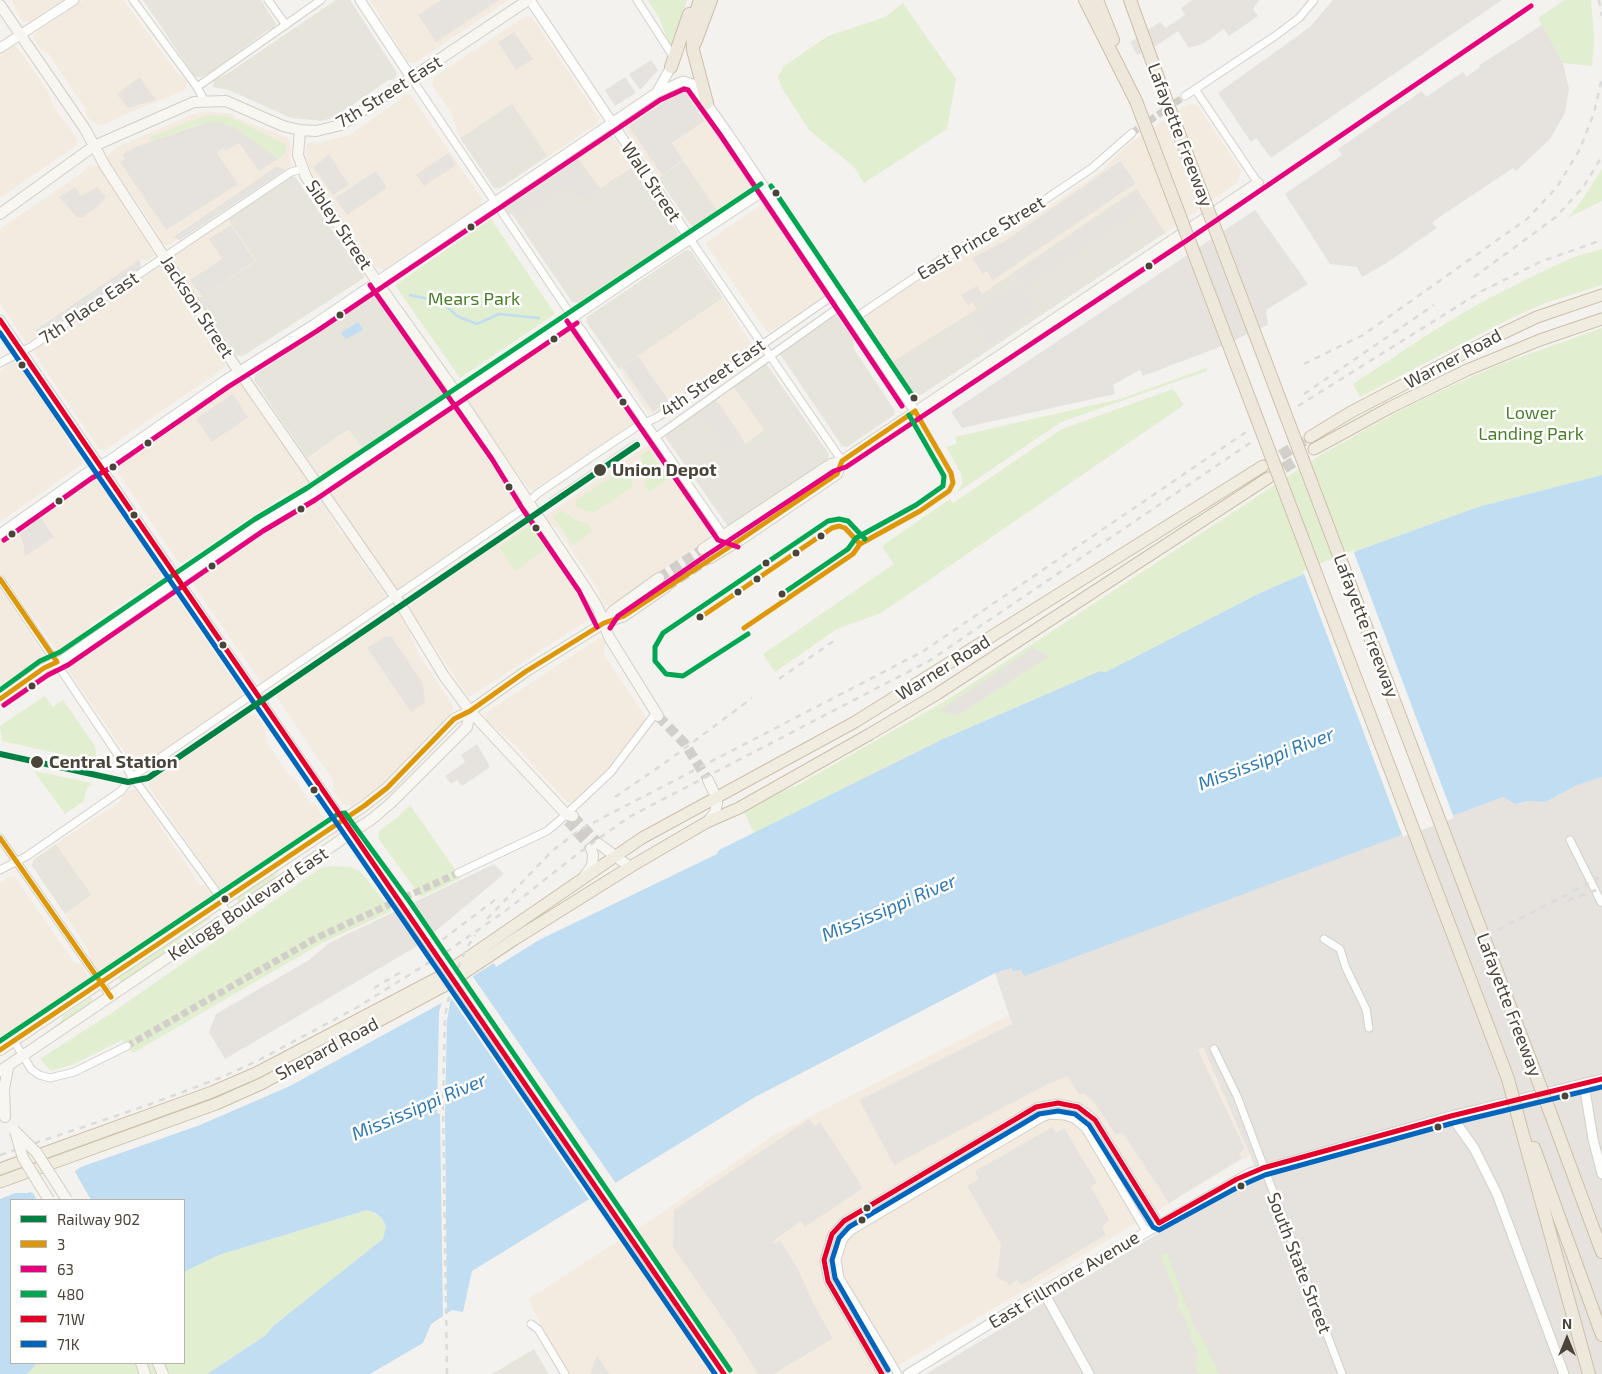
<!DOCTYPE html>
<html>
<head>
<meta charset="utf-8">
<style>
  body { margin:0 }
  #map { position:relative; width:1602px; height:1374px; overflow:hidden; background:#f4f2ee; font-family:"Exo 2",sans-serif }
  canvas { display:block }
  .legend { position:absolute; left:10px; top:1199px; width:175px; height:165px; box-sizing:border-box; background:#fff; border:1px solid #b7b4b0; margin:0; padding:6px 9px; list-style:none; font-size:15px; color:#4b4439 }
  .legend li { display:flex; align-items:center; gap:10px; height:25px }
  .legend b { width:25px; border:1px solid #b7b4b0 }
  .north { position:absolute; left:1542px; top:1314px; width:50px; height:50px; -webkit-text-stroke:4px #fff; paint-order:stroke; rotate:0deg; font-size:14px; font-weight:700; line-height:20px; text-align:center; color:#4b4439 }
  .north::after { content:''; display:block; margin:auto; width:18px; height:22px; background:#4b4439; clip-path:polygon(50% 0,100% 100%,50% 72%,0 100%) }
</style>
</head>
<body>
<div id="map">
<canvas width="1602" height="1374"></canvas>
<ul class="legend">
<li><b style="height:6px;background:#008144"></b>Railway 902</li>
<li><b style="height:6px;background:#dd9709"></b>3</li>
<li><b style="height:6px;background:#e5007d"></b>63</li>
<li><b style="height:6px;background:#00a651"></b>480</li>
<li><b style="height:6px;background:#e4002b"></b>71W</li>
<li><b style="height:6px;background:#0065bd"></b>71K</li>
</ul>
<div class="north">N</div>
</div>
<script>
const ctx = document.querySelector('canvas').getContext('2d');
ctx.lineJoin = 'round';
function fill(path, color) {
  ctx.fillStyle = color;
  ctx.fill(path, 'evenodd');
}
function poly(rows) {
  const path = new Path2D();
  for (const r of rows) {
    path.moveTo(r[0], r[1]);
    for (let i = 2; i < r.length; i += 2) path.lineTo(r[i], r[i + 1]);
  }
  return path;
}
function stroke(path, color, width, dash) {
  ctx.strokeStyle = color;
  ctx.lineWidth = width;
  ctx.lineCap = dash ? 'butt' : 'round';
  ctx.setLineDash(dash || []);
  ctx.stroke(path);
}
function drawText(font, color, halo, rows, align = 'center') {
  ctx.font = font + ' "Exo 2",sans-serif';
  ctx.lineWidth = 5;
  ctx.setLineDash([]);
  ctx.textBaseline = 'middle';
  ctx.strokeStyle = halo;
  ctx.fillStyle = color;
  for (const [text, x, y, turn = 0] of rows) {
    ctx.save();
    ctx.translate(x, y);
    ctx.rotate((+turn || 0) * Math.PI / 180);
    ctx.textAlign = isNaN(turn) ? turn : align;
    if (halo) ctx.strokeText(text, 0, 0);
    ctx.fillText(text, 0, 0);
    ctx.restore();
  }
}
fill(poly([
  [143,0,261,0,276,24,274,29,268,30,211,72,202,77,195,77],
  [336,0,350,0,397,73,395,79,388,80,337,116,322,121,291,118,229,90,213,87,214,80,227,74],
  [512,103,548,156,500,188,494,188,460,138],
  [576,155,600,188,632,167,678,233,677,237,578,303,572,302,512,214,508,214,504,206,506,201],
  [683,160,718,211,699,226,693,227,689,223,658,178],
  [289,177,295,177,359,268,363,269,364,278,243,356,237,356,197,299,256,261,227,218],
  [1137,188,1165,233,921,395,913,395,892,362,976,309,971,301],
  [686,250,691,251,723,298,619,369,586,322,587,317],
  [371,293,377,295,389,312,395,314,445,388,444,394,362,448,348,430,307,458,254,380,255,375,286,354,293,346],
  [831,315,837,316,853,338,854,349,895,411,894,415,847,447,842,446,780,354,781,350],
  [765,362,829,454,827,461,729,528,666,438,665,434,714,398,764,430,732,385],
  [56,844,92,895,65,914,32,866,33,860],
  [534,1349,549,1374,492,1374]
]), '#e7e4dc');
fill(poly([
  [11,0,63,0,29,22,22,21],
  [83,0,123,0,178,74,187,81,186,89,122,116,106,124,99,125,91,121,86,115,86,109,48,53,41,50,34,38,34,34],
  [370,0,509,0,415,63,408,62],
  [526,16,532,17,599,118,597,124,548,156,512,103,460,138,451,112,432,85,434,77],
  [13,45,17,47,46,88,54,107,78,140,76,146,0,198,0,57,2,52],
  [684,86,751,184,750,189,718,211,684,161,658,178,625,128,626,122,680,87],
  [410,94,481,197,481,205,384,270,376,267,312,174,307,160,306,147,309,142,320,143,351,134,400,100,403,95],
  [1188,104,1197,105,1241,170,1237,183,1165,233,1137,188,971,301,976,309,892,362,864,321,867,315,946,262,983,248,1011,232,1100,172,1129,144],
  [206,111,233,114,237,118,286,137,290,140,291,166,285,170,277,166,173,236,178,239,167,246,161,243,156,236,156,231,106,157,119,146,191,115],
  [608,135,613,136,632,167,600,188,576,155],
  [88,165,99,166,155,256,146,261,140,259,36,328,36,339,26,342,0,304,0,229,83,172],
  [764,203,827,293,823,298,768,333,705,243],
  [227,218,256,260,197,299,172,258,172,254],
  [160,265,166,270,170,282,225,364,224,368,105,450,99,449,34,353,35,348],
  [723,298,753,347,656,414,649,414,619,369],
  [568,330,573,330,598,367,606,371,635,416,634,422,534,490,529,489,468,403,470,396],
  [12,361,18,363,55,418,72,447,83,460,81,465,0,522,0,371],
  [240,379,250,394,251,401,312,485,299,495,286,494,183,563,177,561,118,473,117,466,166,433,181,418],
  [732,385,764,430,745,444,714,398],
  [452,407,458,409,521,503,521,507,399,590,395,589,329,493,330,489],
  [349,430,362,448,323,475,318,474,307,458],
  [652,442,657,453,713,531,712,537,609,606,606,605,599,596,598,589,554,525,549,524,545,516],
  [94,478,98,480,162,574,160,579,93,623,68,648,58,652,0,571,0,541],
  [318,499,327,509,339,532,349,539,357,550,357,555,386,596,386,598,265,682,260,681,191,581,193,575,246,539],
  [529,522,533,524,583,592,592,615,591,618,471,696,467,695,410,610,411,604],
  [0,587,42,653,43,658,0,686],
  [171,597,177,598,242,693,240,698,138,768,134,766,69,671,69,664],
  [397,612,407,625,418,653,453,706,453,711,378,789,351,806,343,804,334,793,333,780,291,719,277,697,278,694],
  [599,638,602,638,606,644,604,655,645,716,646,720,593,787,574,803,567,802,511,741,488,722,484,714],
  [249,714,256,715,265,729,268,745,288,774,293,777,311,803,316,805,324,818,323,826,228,892,221,891,149,787,149,782],
  [132,789,136,790,200,885,206,886,214,898,214,902,149,942,146,948,104,976,100,975,90,960,89,951,65,914,92,895,56,844,121,801,122,796],
  [10,876,15,877,74,962,81,965,90,979,89,987,81,992,70,995,0,1040,0,883],
  [1009,1015,1012,1024,1198,1050,1203,1047,1250,1155,884,1374,566,1374,528,1299,648,1222,774,1135]
]), '#f3ebdf');
fill(poly([
  [1602,777,1602,1374,926,1374,1235,1187,1260,1178,1203,1047,1144,1082,1100,1009,1045,1041,1037,1044,1024,1043,1012,1024,995,973,1012,968,1021,969,1024,975,1503,797,1515,804,1527,801,1546,802,1575,786]
]), '#e6e2de');
fill(poly([
  [647,0,687,0,672,48,670,46,659,17],
  [1565,0,1591,0,1594,38,1592,66,1563,63,1538,18],
  [903,3,956,79,947,129,864,183,854,167,809,130,782,88,778,77,784,66,828,36,885,17],
  [207,115,230,117,285,144,287,152,278,159,237,129,202,123,151,141,150,137],
  [1602,169,1602,201,1567,218,1578,206],
  [491,219,555,314,460,378,395,285],
  [1602,249,1602,285,1545,303,1507,320,1360,397,1353,384,1427,335,1478,304,1533,276,1574,257],
  [1602,328,1602,475,1478,507,1359,550,1260,593,1106,672,1100,671,943,739,754,833,744,812,769,796,798,785,947,700,1322,454,1407,407,1460,382,1501,364],
  [1206,368,1207,371,1061,422,958,492,962,483,961,473,946,447,957,444,955,437,1120,399],
  [1173,389,1184,405,881,613,837,629,775,672,763,654,894,564,882,546,950,499,953,503,1062,429],
  [648,450,669,478,649,492,645,486,646,471,640,456],
  [628,465,632,469,633,480,631,488,595,512,585,511,575,505,576,501],
  [563,511,577,521,588,524,592,531,573,545,553,516],
  [531,525,546,549,515,571,499,547],
  [45,696,53,707,63,700,95,746,97,762,2,741,0,726],
  [34,771,92,783,86,790,84,801,65,814],
  [410,805,461,878,421,897,378,838,380,830,398,817],
  [331,866,351,867,360,871,392,911,322,943,133,1053,122,1040,74,1064,51,1071,40,1059,110,1014,321,868],
  [277,870,278,872,271,882,240,904,236,898],
  [210,916,211,918,170,947,164,956,122,984,118,978],
  [91,997,93,1003,39,1038,61,1021,63,1016],
  [368,1210,382,1218,386,1226,383,1239,273,1326,266,1335,207,1374,27,1374,37,1363,184,1363,184,1272,219,1255],
  [1167,1253,1196,1331,1202,1337,1219,1374,1199,1374,1196,1371,1197,1351,1191,1339,1186,1319,1178,1308,1178,1298,1161,1259,1162,1255]
]), '#e1eecf');
fill(poly([
  [441,0,499,0,436,42,418,15],
  [1192,0,1259,0,1253,9,1258,16,1229,36,1224,29,1204,43,1189,48,1178,31,1148,51,1137,55,1130,42,1160,22,1166,28,1185,15,1181,8],
  [1333,0,1502,0,1271,158,1256,138,1251,142,1218,93,1310,27],
  [1542,25,1563,63,1569,89,1565,113,1550,139,1516,171,1513,168,1432,222,1437,228,1385,264,1362,277,1357,267,1330,264,1285,194,1342,155,1338,149,1422,91,1426,97,1463,72,1466,77,1480,67,1479,65,1484,62],
  [514,32,533,59,516,70,498,42],
  [651,60,658,70,640,90,629,74],
  [140,77,156,100,127,108,117,94],
  [625,77,636,93,615,106,605,90],
  [683,89,704,121,672,143,683,160,662,175,629,126],
  [208,122,222,123,237,129,278,159,259,171,239,143,226,151,223,148,217,153,238,184,166,230,120,162,125,159,122,154,138,146],
  [448,153,456,165,424,186,416,175],
  [329,155,349,185,333,195,313,167],
  [579,161,599,190,586,199,583,196,580,198,571,185,521,219,512,206],
  [1120,161,1136,183,993,280,987,271,983,274,972,258,1005,241],
  [277,166,285,170,180,240,173,237],
  [376,171,387,188,347,215,335,198],
  [75,187,81,196,97,187,106,197,97,207,83,217,77,217,59,197],
  [1136,194,1144,207,1026,287,1016,275],
  [1255,210,1308,284,1266,310,1268,325,1217,348,1143,376,1140,370,1113,385,1115,394,962,428,951,412],
  [231,225,255,261,202,296,190,280,222,259,209,239],
  [140,259,141,268,36,337,36,329],
  [977,286,983,296,968,305,961,295],
  [1020,287,1036,310,1018,322,1017,326,988,345,980,335,984,331,974,315,1014,288,1016,290],
  [638,356,669,401,653,412,622,367],
  [232,394,248,417,212,442,196,419],
  [718,402,744,441,728,451,702,413],
  [41,518,54,537,25,556,23,542,19,534],
  [391,636,423,684,425,702,411,712,367,648,384,637],
  [1033,648,1049,656,957,716,938,711],
  [477,744,490,767,462,786,457,780,451,784,445,776,465,762,461,755],
  [494,864,504,874,419,945,225,1059,209,1032,216,1014,309,960,329,943],
  [1602,918,1602,1039,1586,1038,1597,920],
  [1323,1006,1335,1030,1239,1078,1227,1053],
  [1100,1009,1144,1082,1198,1050,1245,1149,1239,1153,1242,1158,1169,1203,1122,1132,1116,1135,1094,1102,1084,1093,1079,1095,1068,1076,1046,1085,894,1165,859,1100,1012,1024,1024,1043,1037,1044],
  [809,1119,814,1126,820,1122,863,1188,805,1227,801,1221,772,1242,774,1244,780,1240,799,1271,814,1305,833,1338,774,1374,758,1374,733,1333,673,1247,674,1210],
  [1052,1127,1056,1133,1064,1128,1097,1183,1091,1187,1109,1219,1102,1228,1106,1235,1021,1285,1017,1279,1011,1285,995,1276,998,1270,1001,1244,967,1186,979,1179,975,1171],
  [1443,1139,1455,1156,1482,1215,1435,1233,1408,1175,1415,1172,1403,1153],
  [1394,1161,1395,1177,1357,1192,1355,1175],
  [1224,1202,1228,1207,1235,1204,1243,1226,1183,1249,1177,1231,1181,1226],
  [1503,1251,1542,1357,1496,1374,1470,1374,1461,1350,1514,1329,1493,1274,1446,1292,1440,1274],
  [1278,1266,1318,1374,1275,1374,1251,1311,1199,1330,1188,1300],
  [1426,1275,1463,1374,1442,1374,1432,1347,1416,1353,1405,1327,1387,1334,1396,1360,1386,1364,1390,1374,1368,1374,1344,1307],
  [1037,1334,1060,1374,969,1374],
  [597,1355,609,1374,590,1374]
]), '#e6e3df');
fill(poly([
  [358,322,363,330,346,339,341,333],
  [1602,475,1602,777,1575,786,1546,802,1527,801,1515,804,1503,797,1024,976,1021,970,1013,971,1012,968,995,973,755,1097,472,1271,463,1312,452,1310,431,1324,423,1343,370,1374,207,1374,266,1335,273,1326,383,1239,386,1226,382,1218,375,1213,367,1210,354,1214,219,1255,184,1272,184,1200,11,1200,11,1363,37,1363,27,1374,0,1374,0,1199,15,1193,27,1193,65,1178,81,1167,200,1125,290,1086,438,1005,470,986,467,980,494,963,496,967,539,940,717,854,719,850,943,739,1100,671,1106,672,1260,593,1359,550,1478,507]
]), '#c0ddf1');
fill(poly([
  [1353,550,1454,818,1403,837,1303,571],
  [471,974,617,1185,590,1201,451,998,447,1020,445,1114,447,1316,443,1316,440,1114,437,1113,439,1012,443,999,467,985,464,979],
  [74,1170,91,1200,37,1200,33,1193,27,1191,64,1176]
]), '#f4f2ee');
stroke(poly([
  [410,295,442,302,457,316,477,324,499,314,539,318]
]), '#c0ddf1', 2.5);
stroke(poly([
  [1132,133,1185,96],
  [127,1046,316,938,458,873]
]), '#d2cfca', 7, [7, 3.5]);
stroke(poly([
  [659,578,703,549],
  [666,587,710,558],
  [658,716,685,744,708,780],
  [573,816,599,844],
  [568,821,591,848]
]), '#d2cfca', 10, [10, 5]);
stroke(poly([
  [1267,464,1310,437],
  [1270,477,1314,449]
]), '#d2cfca', 11, [11, 5.5]);
const minor = poly([
  [133,0,197,87,204,100],
  [268,0,286,25],
  [637,0,671,53,672,59],
  [412,79,567,309,724,536,740,540],
  [197,87,321,0],
  [1195,89,1258,183],
  [1185,96,1275,36,1299,18,1314,0],
  [690,239,842,461],
  [852,320,942,259,988,238,1092,168,1132,133],
  [0,363,32,346,291,172,302,169],
  [656,437,842,305],
  [0,579,132,776,215,890,229,917],
  [0,838,111,997],
  [1570,840,1601,902],
  [0,870,27,856,121,791,132,777,520,511,537,494,597,453,636,427,658,417,835,294],
  [458,873,547,831,560,820,611,772,655,714],
  [1324,939,1340,949,1346,968,1366,1009,1369,1028],
  [14,1041,31,1069,39,1075,50,1078,74,1072,127,1046],
  [1214,1049,1237,1096,1342,1374],
  [531,1324,538,1329,565,1374],
  [882,1374,828,1281,824,1260,832,1234,844,1221,1036,1107,1058,1103,1078,1107,1087,1113,1095,1120,1159,1223],
  [898,1374,840,1278,837,1260,843,1240,851,1231,1042,1118,1049,1115,1064,1116,1074,1119,1085,1128,1146,1231]
]);
const tertiary = poly([
  [360,0,412,79],
  [530,0,690,239],
  [0,48,74,0],
  [657,92,671,67],
  [0,320,342,820],
  [0,534,88,472,110,460,224,381,313,325,656,93,683,81,693,84,727,132,915,411],
  [0,699,44,668,64,659,188,573,259,525,311,494,634,276,765,190],
  [1584,1084,1593,1139,1602,1174],
  [1451,1116,1474,1148,1497,1194,1564,1374],
  [1043,1291,1089,1374],
  [908,1374,1043,1291,1250,1173,1451,1116,1602,1079]
]);
const secondary = poly([
  [0,5,85,129,105,166,229,357,401,605,444,676,470,711,567,815,573,816],
  [300,130,298,155,306,177,382,289,452,387,585,587,598,608,609,637,658,716],
  [0,214,94,146,194,102,226,101,283,126,300,130,316,131,341,125,528,0],
  [703,549,831,464,842,461,1258,183],
  [710,558,740,540,837,474,842,461],
  [604,623,613,611,659,578],
  [342,820,404,906],
  [707,822,715,813,717,803,716,797,708,780],
  [599,844,630,867],
  [584,877,592,866,593,855,591,848],
  [0,1050,364,806,387,788,454,719,470,711,525,672,604,623,624,616,666,587],
  [0,1071,372,819,392,802,467,727,470,711],
  [5,1117,4,1089,8,1068],
  [675,1299,724,1374],
  [141,1363,145,1374],
  [158,1363,163,1374]
]);
const trunk = poly([
  [1310,437,1351,412,1501,334,1537,317,1602,295],
  [1314,449,1391,407,1467,370,1540,340,1602,319],
  [0,1169,212,1092,256,1073,441,976,642,838,855,722,1263,466],
  [0,1182,216,1104,261,1084,446,985,515,939,630,867,707,822,739,808,870,734,937,694,1268,478]
]);
const motorway = poly([
  [700,0,692,24,693,50,707,103],
  [1085,0,1136,101],
  [1097,0,1113,40],
  [1130,0,1164,94],
  [695,43,711,0],
  [671,67,689,14],
  [1310,558,1508,1079],
  [1550,1112,1602,1252],
  [1520,1124,1589,1374],
  [1534,1148,1602,1335]
]);
stroke(minor, '#d2d0cb', 9);
stroke(tertiary, '#d2d0cb', 11);
stroke(secondary, '#d3cfc5', 12);
stroke(trunk, '#ccbfa9', 13);
stroke(motorway, '#ccbfa9', 14);
stroke(minor, '#fdfdfc', 7);
stroke(tertiary, '#fdfdfc', 9);
stroke(secondary, '#f7f6f1', 10);
stroke(trunk, '#f0ece0', 11);
stroke(motorway, '#ede8db', 12);
stroke(poly([
  [549,499,635,440]
]), '#dbdbda', 1);
stroke(poly([
  [1599,0,1602,16],
  [1474,277,1556,217,1584,186,1602,156],
  [1304,364,1363,335,1527,219,1557,187,1580,149,1594,113,1602,78],
  [1304,394,1434,305],
  [1298,406,1482,291,1540,262,1602,240],
  [779,679,838,638],
  [615,797,669,760,752,698],
  [1568,900,1602,888],
  [487,919,552,851,581,829,922,652,1249,430],
  [1498,930,1602,876],
  [433,947,500,896],
  [374,988,401,972],
  [0,1155,148,1105,222,1077,259,1060,356,1008,449,950,504,912,576,855,629,817,929,661,1253,441],
  [447,1374,443,1105,445,1016,452,983,465,951,475,935]
]), '#dbdbda', 2.5, [6, 6]);
const secondaryBridge = poly([
  [404,906,675,1299],
  [14,1130,37,1153,67,1200],
  [15,1131,23,1158,49,1200]
]);
const motorwayBridge = poly([
  [1164,94,1550,1112],
  [1136,101,1310,558],
  [1508,1079,1520,1124]
]);
stroke(secondaryBridge, '#d3cfc5', 12, []);
stroke(motorwayBridge, '#ccbfa9', 14, []);
stroke(secondaryBridge, '#f7f6f1', 10);
stroke(motorwayBridge, '#ede8db', 12);
stroke(poly([
  [0,579,57,662],
  [698,619,832,528,839,526,845,528,860,544],
  [744,628,853,554,860,544,920,511,949,491,953,483,951,473,915,411],
  [0,699,44,668,57,662],
  [0,838,111,997],
  [0,1050,364,806,387,788,454,719,470,711,525,672,604,623,624,616,740,540,837,474,842,461,915,411]
]), '#dd9709', 5);
stroke(poly([
  [370,285,492,459,522,508,579,591,597,627],
  [567,321,718,540,738,547],
  [4,540,92,478,114,466,228,387,317,331,660,100,684,89,688,90,721,136,902,406],
  [610,628,618,616,707,555,834,471,846,467,1186,241,1531,6],
  [4,705,48,675,68,665,263,531,315,500,577,323]
]), '#e5007d', 5);
stroke(poly([
  [771,186,914,398],
  [782,594,848,549,856,538,916,505,943,486,944,476,909,415],
  [748,634,683,676,666,674,655,661,655,647,663,633,828,521,839,519,848,521,865,539],
  [0,690,40,661,60,652,255,519,307,488,761,184],
  [0,1041,338,814,345,813,410,902,730,1370]
]), '#00a651', 5);
stroke(poly([
  [0,320,724,1374],
  [882,1374,828,1281,824,1260,832,1234,844,1221,1036,1107,1058,1103,1078,1107,1095,1120,1159,1223,1237,1179,1263,1168,1451,1116,1602,1079]
]), '#e4002b', 5);
stroke(poly([
  [0,333,715,1374],
  [888,1370,835,1278,832,1260,839,1238,849,1227,1039,1114,1058,1111,1075,1114,1089,1125,1153,1227,1159,1230,1240,1186,1265,1175,1453,1123,1602,1087]
]), '#0065bd', 5);
stroke(poly([
  [0,754,128,782,148,778,637,445]
]), '#008144', 6);
for (const [x, y, r, color] of [
  [776,193,4.5,"#4b4439"],
  [471,227,4.5,"#4b4439"],
  [1149,266,4.5,"#4b4439"],
  [340,315,4.5,"#4b4439"],
  [554,339,4.5,"#4b4439"],
  [22,365,4.5,"#4b4439"],
  [914,398,4.5,"#4b4439"],
  [623,402,4.5,"#4b4439"],
  [148,443,4.5,"#4b4439"],
  [113,467,4.5,"#4b4439"],
  [600,470,7,"#4b4439"],
  [509,487,4.5,"#4b4439"],
  [59,501,4.5,"#4b4439"],
  [301,509,4.5,"#4b4439"],
  [134,515,4.5,"#4b4439"],
  [536,528,4.5,"#4b4439"],
  [12,534,4.5,"#4b4439"],
  [821,536,4.5,"#4b4439"],
  [796,553,4.5,"#4b4439"],
  [766,563,4.5,"#4b4439"],
  [212,566,4.5,"#4b4439"],
  [757,579,4.5,"#4b4439"],
  [738,592,4.5,"#4b4439"],
  [782,594,4.5,"#4b4439"],
  [700,617,4.5,"#4b4439"],
  [223,645,4.5,"#4b4439"],
  [32,686,4.5,"#4b4439"],
  [37,762,7,"#4b4439"],
  [314,790,4.5,"#4b4439"],
  [225,899,4.5,"#4b4439"],
  [1565,1096,4.5,"#4b4439"],
  [1438,1127,4.5,"#4b4439"],
  [1241,1186,4.5,"#4b4439"],
  [867,1208,4.5,"#4b4439"],
  [862,1220,4.5,"#4b4439"]
]) {
  const dot = new Path2D();
  dot.arc(x, y, r, 0, 2 * Math.PI);
  ctx.fillStyle = color;
  ctx.fill(dot);
  stroke(dot, '#fff', 2);
}
drawText('18px', '#4b4439', '#fff', [
  ["7th Street East",389,92,-32],
  ["Lafayette Freeway",1180,135,69],
  ["Wall Street",651,182,56],
  ["Sibley Street",339,225,56],
  ["East Prince Street",981,238,-31],
  ["Jackson Street",197,307,57],
  ["7th Place East",89,308,-34],
  ["Warner Road",1453,359,-28],
  ["4th Street East",713,378,-35],
  ["Lafayette Freeway",1366,626,69],
  ["Warner Road",943,668,-32],
  ["Kellogg Boulevard East",248,904,-34],
  ["Lafayette Freeway",1509,1005,69],
  ["Shepard Road",327,1049,-28],
  ["South State Street",1299,1263,69],
  ["East Fillmore Avenue",1064,1280,-31]
]);
drawText('18px', '#4a7f2a', '#fff', [
  ["Mears Park",474,299],
  ["Lower",1531,413],
  ["Landing Park",1531,434]
]);
drawText('bold 18px', '#4b4439', '#fff', [
  ["Union Depot",612,470],
  ["Central Station",49,762]
], 'left');
drawText('italic 19px', '#2e7ab2', '#fff', [
  ["Mississippi River",1266,759,-21],
  ["Mississippi River",889,908,-23],
  ["Mississippi River",419,1107,-23]
]);
</script>
</body>
</html>
